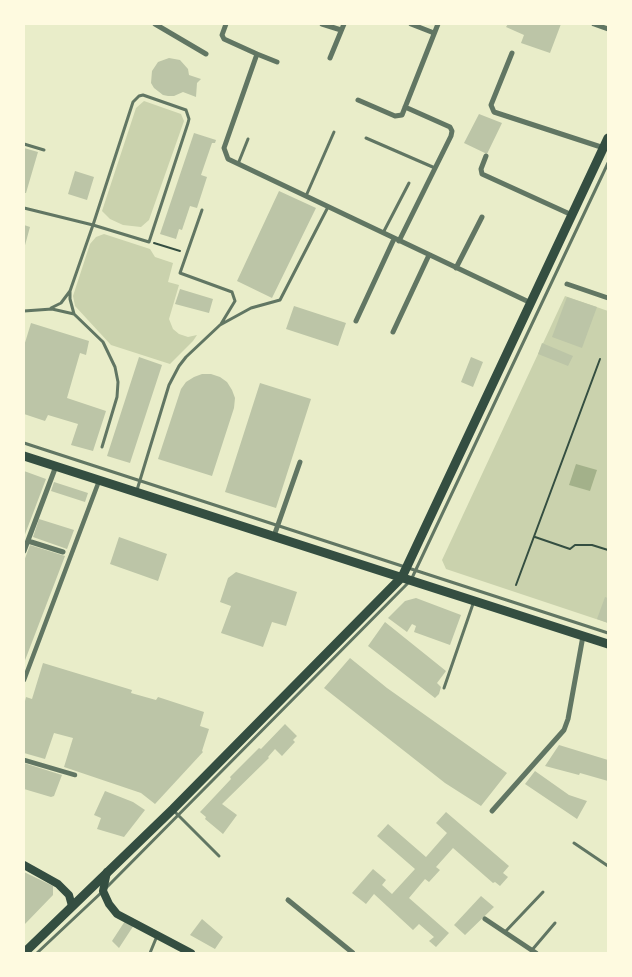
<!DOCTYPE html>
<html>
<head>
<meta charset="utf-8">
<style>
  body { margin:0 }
  #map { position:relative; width:632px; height:977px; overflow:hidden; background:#e9edc9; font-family:Montserrat,sans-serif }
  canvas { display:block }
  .frame { position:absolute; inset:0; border:25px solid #fefae0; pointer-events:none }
</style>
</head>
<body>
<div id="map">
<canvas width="632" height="977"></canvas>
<div class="frame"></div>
</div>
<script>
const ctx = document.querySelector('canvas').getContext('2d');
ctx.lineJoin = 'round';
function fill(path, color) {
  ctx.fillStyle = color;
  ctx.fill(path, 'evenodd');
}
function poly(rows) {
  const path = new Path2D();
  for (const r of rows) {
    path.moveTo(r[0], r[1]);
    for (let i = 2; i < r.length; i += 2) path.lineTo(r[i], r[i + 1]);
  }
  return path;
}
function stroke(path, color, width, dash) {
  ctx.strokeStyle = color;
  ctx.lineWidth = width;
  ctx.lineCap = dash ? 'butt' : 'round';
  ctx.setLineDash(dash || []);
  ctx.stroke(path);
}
fill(poly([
  [144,101,181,114,184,121,149,220,141,227,123,225,110,219,102,211,136,108],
  [104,234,150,249,155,257,173,263,168,282,179,285,169,319,173,329,179,334,188,337,197,335,193,341,170,364,111,345,75,306,73,296,90,244,96,237],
  [565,296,608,311,608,623,446,569,442,560]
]), '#cad2ad');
fill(poly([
  [576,464,597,470,590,491,569,485]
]), '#a3b18a');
fill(poly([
  [508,24,561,24,550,53,521,43,524,35,506,27],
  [169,58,180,60,188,69,189,75,201,79,197,83,196,97,183,92,174,96,168,96,163,95,154,88,151,83,152,71,158,62],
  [479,114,502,123,487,154,464,143],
  [194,133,216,140,215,143,212,143,201,175,207,177,197,208,190,206,182,230,179,229,176,239,160,234],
  [24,148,38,152,26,193,24,193],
  [75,171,94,177,87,200,68,194],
  [279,191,316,208,272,298,237,281],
  [24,225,30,227,24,249],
  [180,289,213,299,209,313,175,304],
  [567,297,597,307,582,348,552,337],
  [294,306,346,323,338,346,286,329],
  [31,323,89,341,86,355,80,353,67,398,106,411,93,451,71,445,78,424,48,415,45,421,24,414,24,346],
  [542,343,573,356,568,366,538,354],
  [139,357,162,365,130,463,107,456],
  [471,357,483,362,473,387,461,382],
  [202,374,211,374,220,377,227,382,232,390,235,398,234,408,212,476,158,459,181,389,186,382,194,377],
  [260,383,311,399,276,508,225,492],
  [24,471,46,479,24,537],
  [54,482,88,493,85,502,51,491],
  [39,519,74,530,67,549,33,537],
  [119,537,167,554,158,581,110,564],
  [30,545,65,556,24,663,24,561],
  [236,572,297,592,286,626,272,622,263,647,221,633,231,606,220,602,228,578],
  [605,597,608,598,608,623,597,619],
  [416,598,461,615,450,645,414,632,416,626,412,624,407,632,388,618,405,601],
  [385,622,446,671,437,683,441,687,439,694,435,698,368,646],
  [350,658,387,688,507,773,481,806,445,783,324,688],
  [43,663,132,690,131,693,156,700,158,697,204,712,200,726,209,729,202,751,203,752,155,804,141,793,64,767,73,738,54,733,45,759,24,753,24,705,26,697,32,699],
  [285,724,297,736,293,740,295,742,282,756,275,749,268,757,269,758,222,804,237,815,223,834,205,819,206,817,200,812,231,779,230,777,259,748,261,749],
  [559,745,608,760,608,781,580,773,579,775,545,766],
  [24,763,62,775,54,796,51,797,24,789],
  [535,771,569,795,587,801,577,819,525,784],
  [105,791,133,802,145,810,124,837,97,829,101,818,94,815],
  [446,812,509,866,503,873,508,877,500,886,495,882,493,883,453,848,436,867,440,870,429,882,425,879,409,898,449,933,436,947,429,941,434,937,419,924,413,930,374,894,366,904,352,893,373,869,386,880,382,885,392,894,415,869,377,836,388,824,426,857,447,833,436,823],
  [24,872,53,886,53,895,24,925],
  [481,896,494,907,465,935,454,925],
  [202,919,223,937,215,949,190,935],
  [125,921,134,925,119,948,112,941]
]), '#bcc5a7');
stroke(poly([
  [154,243,180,251],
  [535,537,570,549,575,545,592,545,608,550],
  [516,585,600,359]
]), '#344e41', 2);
stroke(poly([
  [366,138,435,168],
  [24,144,44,150],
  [238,164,248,139],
  [306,196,334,132],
  [24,208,93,225,133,102,139,96,143,95,186,110,189,119,188,123,149,242,93,225,70,291,70,299,74,314,103,342,115,367,118,382,117,397,102,447],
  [202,210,180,273,232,292,235,301,221,324],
  [383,233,409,183],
  [51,308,61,303,70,291],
  [24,311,52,309,74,314],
  [24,443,608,633],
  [137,490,169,385,179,366,186,357,220,325,251,308,280,300,328,207],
  [444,688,474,601],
  [173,810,219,856],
  [574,843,608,866],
  [106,888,411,580,608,163],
  [505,932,543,892],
  [532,950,555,923],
  [37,953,102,892],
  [150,953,157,936]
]), '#617663', 3);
stroke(poly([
  [24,680,99,481],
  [24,760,75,775]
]), '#617663', 4.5);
stroke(poly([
  [155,24,206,54],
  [226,24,222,35,224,39,257,54,224,148,228,159,531,303],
  [322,24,341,30],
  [411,24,434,33],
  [594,24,608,29],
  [512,53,491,105,494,112,604,148],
  [257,54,277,62],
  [330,58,344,24],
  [358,100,395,116,402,115,438,24],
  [486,156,481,169,482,174,572,215],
  [399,241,451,136,452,131,450,127,405,107],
  [456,268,482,217],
  [567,284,608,298],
  [356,321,394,239],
  [393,332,429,255],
  [274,536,300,462],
  [28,541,63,552],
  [24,551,56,466],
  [492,811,564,730,568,719,583,636],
  [288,900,353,953],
  [485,919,536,953]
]), '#617663', 5);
stroke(poly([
  [24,865,58,884,69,895,72,906],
  [107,872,103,891,109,904,117,914,191,953]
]), '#344e41', 8);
stroke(poly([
  [24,456,608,644],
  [24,953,173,809,402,577,608,138]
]), '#344e41', 9);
</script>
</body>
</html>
